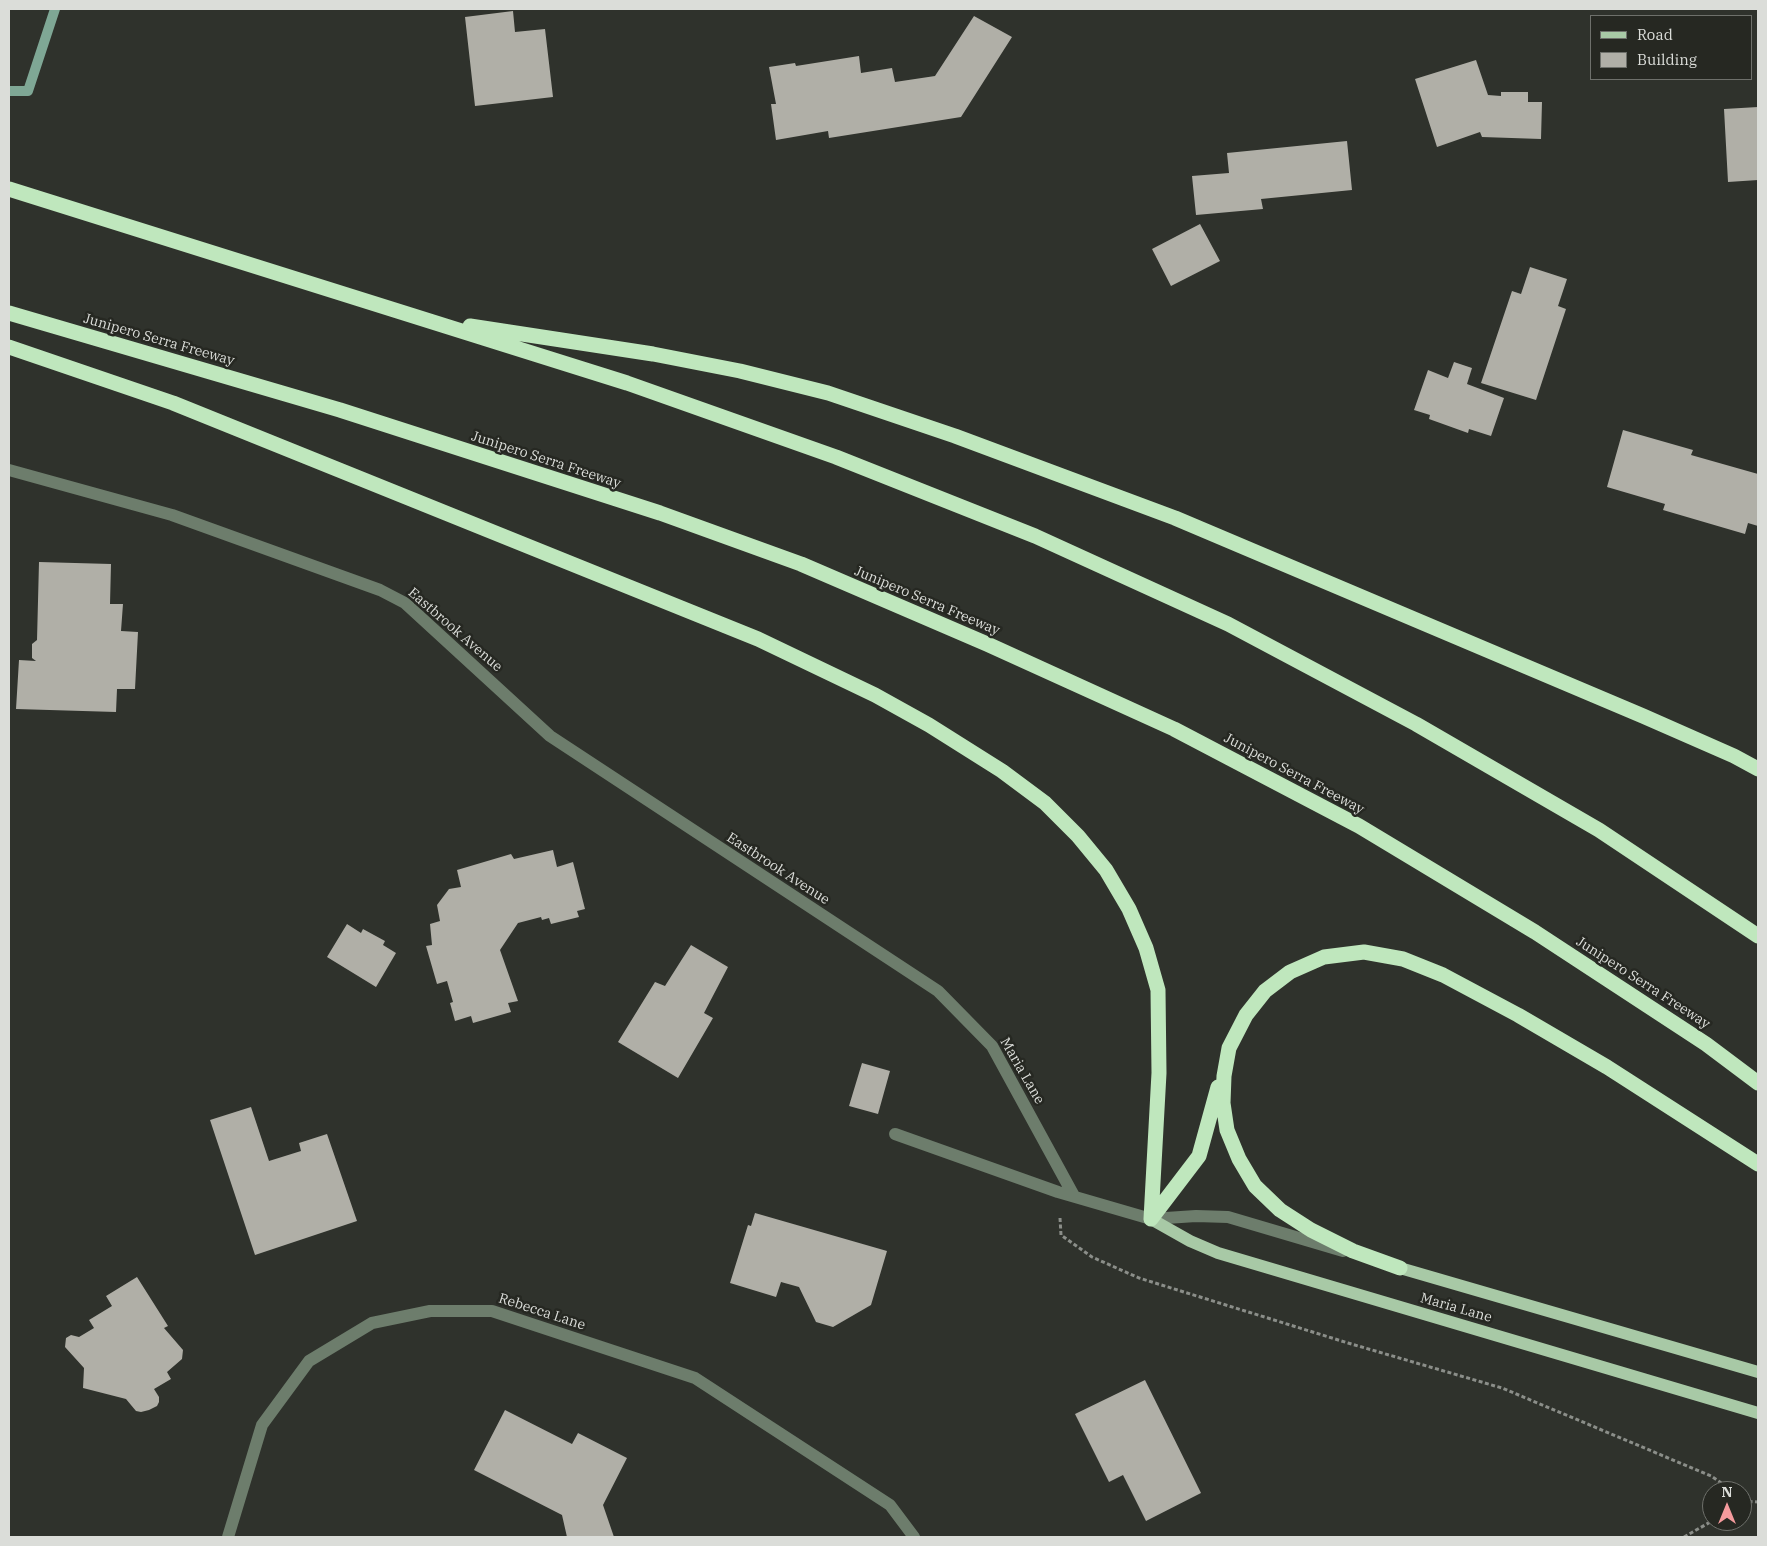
<!DOCTYPE html>
<html>
<head>
<meta charset="utf-8">
<style>
  body { margin:0 }
  #map { position:relative; width:1767px; height:1546px; overflow:hidden; background:#2f322c; font-family:"IBM Plex Serif",serif }
  canvas { display:block }
  .frame { position:absolute; inset:0; border:10px solid #dbddd9; pointer-events:none }
  .legend { position:absolute; left:1590px; top:15px; width:162px; height:65px; box-sizing:border-box; background:#262822; border:1px solid #6e706b; margin:0; padding:6px 9px; list-style:none; font-size:15px; color:#dbddd9 }
  .legend li { display:flex; align-items:center; gap:10px; height:25px }
  .legend b { width:25px; border:1px solid #6e706b }
  .north { position:absolute; left:1702px; top:1481px; width:50px; height:50px; box-sizing:border-box; background:#262822; border:1px solid #6e706b; border-radius:50%; rotate:0deg; font-size:14px; font-weight:700; line-height:20px; text-align:center; color:#dbddd9 }
  .north::after { content:''; display:block; margin:auto; width:18px; height:22px; background:#f59b9d; clip-path:polygon(50% 0,100% 100%,50% 72%,0 100%) }
</style>
</head>
<body>
<div id="map">
<canvas width="1767" height="1546"></canvas>
<div class="frame"></div>
<ul class="legend">
<li><b style="height:6px;background:#a8c9a6"></b>Road</li>
<li><b style="height:14px;background:#b0afa7"></b>Building</li>
</ul>
<div class="north">N</div>
</div>
<script>
const ctx = document.querySelector('canvas').getContext('2d');
ctx.lineJoin = 'round';
function poly(rows) {
  const path = new Path2D();
  for (const r of rows) {
    path.moveTo(r[0], r[1]);
    for (let i = 2; i < r.length; i += 2) path.lineTo(r[i], r[i + 1]);
  }
  return path;
}
function stroke(path, color, width, dash) {
  ctx.strokeStyle = color;
  ctx.lineWidth = width;
  ctx.lineCap = dash ? 'butt' : 'round';
  ctx.setLineDash(dash || []);
  ctx.stroke(path);
}
function fill(path, color) {
  ctx.fillStyle = color;
  ctx.fill(path, 'evenodd');
}
function drawText(font, color, halo, rows, align = 'center') {
  ctx.font = font + ' "IBM Plex Serif",serif';
  ctx.lineWidth = 5;
  ctx.setLineDash([]);
  ctx.textBaseline = 'middle';
  ctx.strokeStyle = halo;
  ctx.fillStyle = color;
  for (const [text, x, y, turn = 0] of rows) {
    ctx.save();
    ctx.translate(x, y);
    ctx.rotate((+turn || 0) * Math.PI / 180);
    ctx.textAlign = isNaN(turn) ? turn : align;
    if (halo) ctx.strokeText(text, 0, 0);
    ctx.fillText(text, 0, 0);
    ctx.restore();
  }
}
stroke(poly([
  [9,91,28,91,55,9]
]), '#7fa795', 10);
fill(poly([
  [513,11,515,32,545,29,553,97,475,106,465,17],
  [974,16,1012,37,961,117,829,138,828,131,776,140,771,104,776,104,769,67,795,63,796,66,859,56,861,73,892,68,895,82,935,76],
  [1476,60,1488,95,1501,96,1501,92,1528,92,1528,102,1542,102,1541,139,1482,137,1480,132,1437,147,1415,79],
  [1758,107,1758,180,1728,182,1724,109],
  [1347,141,1352,190,1261,199,1263,209,1196,215,1192,176,1229,173,1227,153],
  [1200,224,1220,261,1171,286,1152,249],
  [1530,267,1567,279,1558,306,1566,309,1536,400,1481,383,1512,291,1521,294],
  [1454,362,1472,368,1467,384,1504,398,1491,436,1469,429,1468,433,1429,419,1430,415,1414,410,1428,370,1448,378],
  [1623,430,1693,450,1691,455,1758,474,1758,526,1748,523,1745,534,1663,510,1665,504,1607,487],
  [39,562,111,564,110,604,123,604,121,631,138,632,135,689,117,689,116,712,16,709,19,660,36,661,32,658,32,644,37,640],
  [553,850,557,867,573,862,585,909,577,911,579,917,551,924,549,918,542,920,541,917,518,923,500,950,518,1001,508,1003,511,1012,473,1023,471,1016,455,1021,450,1003,453,1002,447,981,437,984,426,946,432,945,430,924,440,921,437,905,449,889,461,887,457,870,511,854,514,859],
  [347,924,361,933,363,929,385,941,383,945,396,953,376,987,327,957],
  [691,945,728,967,704,1013,713,1018,678,1078,618,1042,655,982,665,986],
  [862,1063,890,1071,878,1114,849,1106],
  [251,1107,269,1161,301,1151,299,1143,327,1134,357,1221,255,1255,210,1120],
  [755,1213,887,1251,871,1305,833,1327,816,1322,799,1287,781,1282,776,1297,730,1283,748,1225,751,1226],
  [137,1277,168,1326,164,1328,183,1350,182,1359,167,1372,171,1379,154,1389,159,1397,159,1402,157,1406,149,1410,141,1412,136,1411,126,1399,83,1388,84,1368,65,1347,66,1338,71,1335,79,1337,94,1328,89,1320,112,1306,106,1296],
  [1145,1380,1201,1493,1146,1521,1123,1475,1109,1482,1075,1414],
  [505,1410,572,1444,578,1433,627,1458,603,1505,614,1537,567,1537,562,1515,474,1470]
]), '#b0afa7');
stroke(poly([
  [1060,1218,1061,1235,1092,1257,1139,1278,1348,1343,1502,1388,1711,1476,1733,1491],
  [1742,1501,1758,1502],
  [1684,1537,1712,1521]
]), '#8b8e89', 3, [4, 2.5]);
stroke(poly([
  [9,470,172,515,380,590,405,603,550,736,938,991,992,1046,1074,1196],
  [895,1134,1058,1192,1151,1219,1196,1216,1228,1217,1343,1251],
  [228,1537,262,1425,309,1361,372,1323,430,1311,492,1311,695,1378,890,1505,914,1537]
]), '#6d7d6c', 12);
stroke(poly([
  [1151,1219,1190,1241,1218,1253,1758,1413],
  [1400,1268,1758,1372]
]), '#a8c9a6', 12);
stroke(poly([
  [9,189,627,383,836,457,1035,536,1228,624,1416,724,1599,830,1758,936],
  [9,313,340,410,660,513,801,564,987,644,1174,729,1359,826,1535,932,1706,1044,1758,1083],
  [470,326,653,354,740,371,828,393,955,436,1175,518,1643,716,1734,756,1758,769],
  [9,347,173,403,758,639,875,695,929,725,1002,771,1045,803,1078,836,1106,870,1129,909,1146,948,1158,990,1159,1073,1151,1219],
  [1151,1219,1199,1156,1218,1087],
  [1400,1268,1353,1251,1311,1230,1280,1210,1255,1186,1239,1159,1227,1130,1223,1103,1224,1076,1229,1048,1246,1015,1265,991,1290,972,1324,957,1364,952,1403,959,1443,975,1518,1015,1607,1067,1758,1164]
]), '#bfe7bd', 15);
drawText('14px', '#dbddd9', '#262822', [
  ["Junipero Serra Freeway",159,340,16],
  ["Junipero Serra Freeway",546,460,18],
  ["Junipero Serra Freeway",927,601,23],
  ["Eastbrook Avenue",455,630,41],
  ["Junipero Serra Freeway",1294,774,28],
  ["Eastbrook Avenue",778,869,33],
  ["Junipero Serra Freeway",1643,983,33],
  ["Maria Lane",1022,1071,60],
  ["Maria Lane",1456,1308,16],
  ["Rebecca Lane",542,1312,18]
]);
</script>
</body>
</html>
